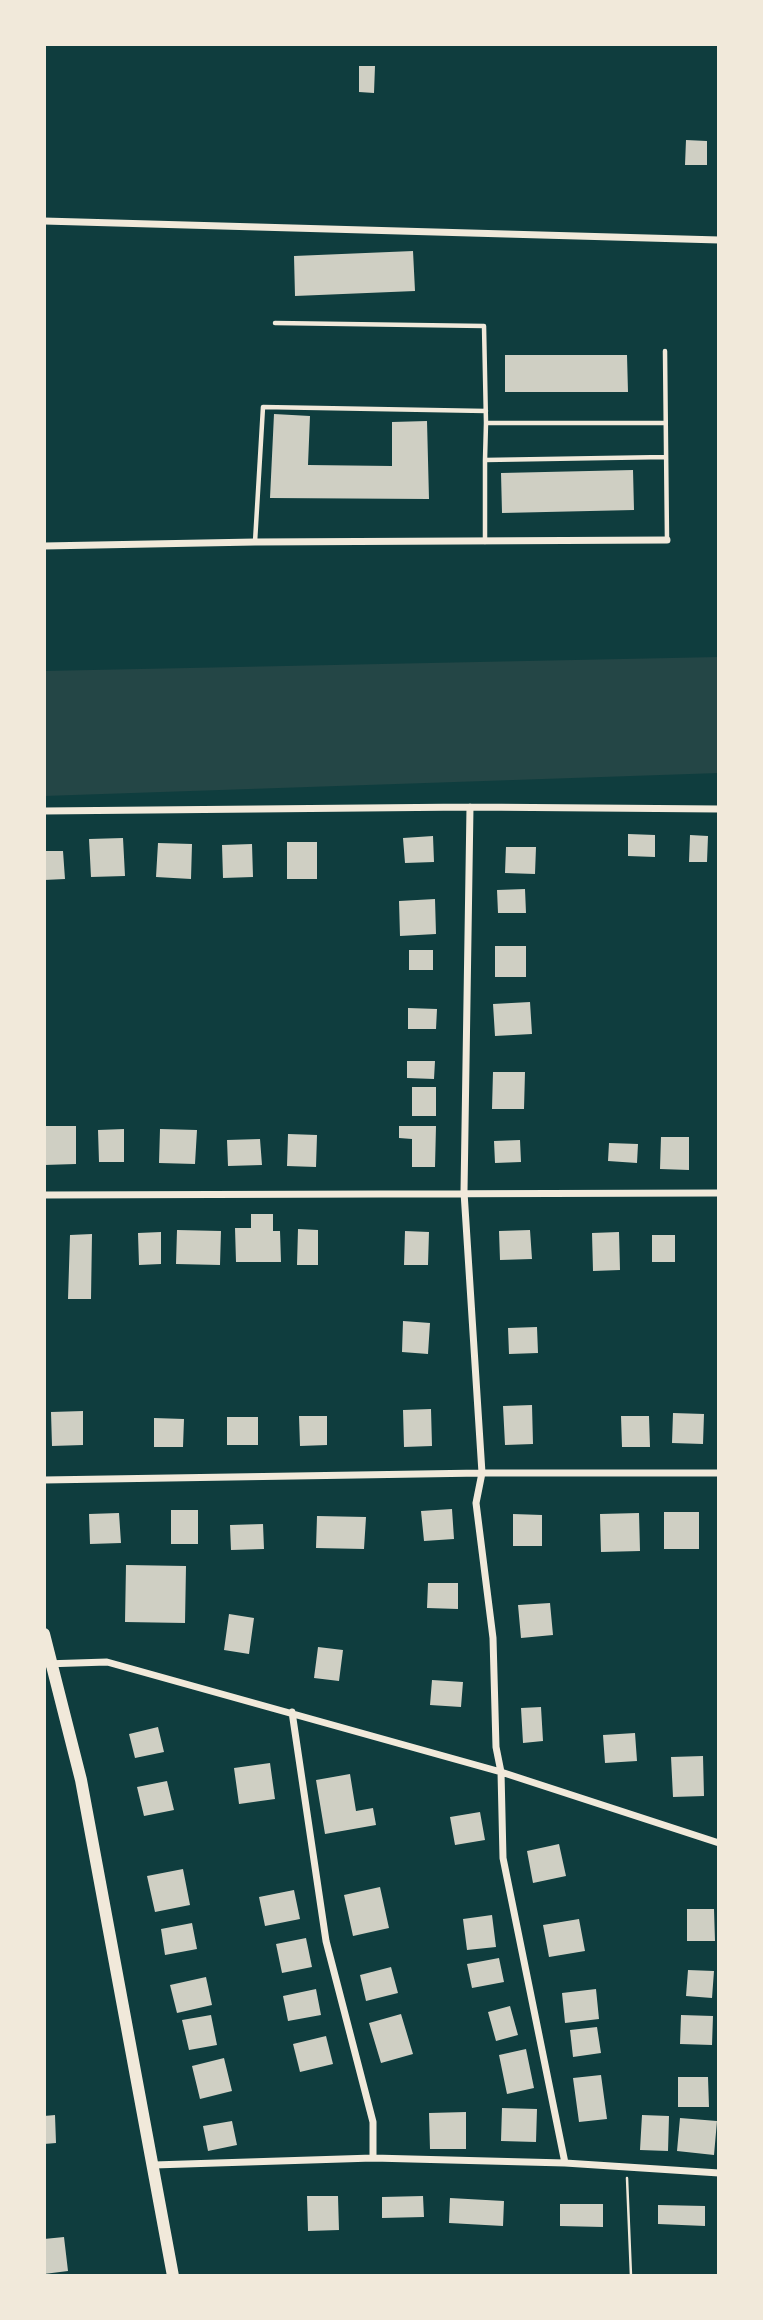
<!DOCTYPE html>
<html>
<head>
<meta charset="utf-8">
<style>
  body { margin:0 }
  #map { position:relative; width:763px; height:2320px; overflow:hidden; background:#0f3d3e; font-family:"Fira Sans Condensed",sans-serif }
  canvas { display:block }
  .frame { position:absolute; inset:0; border:46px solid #f1e9da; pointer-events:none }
</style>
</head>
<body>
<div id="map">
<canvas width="763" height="2320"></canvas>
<div class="frame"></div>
</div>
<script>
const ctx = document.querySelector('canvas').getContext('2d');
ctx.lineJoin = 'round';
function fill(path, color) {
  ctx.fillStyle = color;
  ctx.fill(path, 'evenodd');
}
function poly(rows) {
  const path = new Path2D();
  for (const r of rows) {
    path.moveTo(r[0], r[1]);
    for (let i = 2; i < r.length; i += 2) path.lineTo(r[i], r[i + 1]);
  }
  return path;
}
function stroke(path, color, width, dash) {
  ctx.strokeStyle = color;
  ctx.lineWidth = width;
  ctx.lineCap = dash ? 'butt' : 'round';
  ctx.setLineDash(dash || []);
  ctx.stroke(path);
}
fill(poly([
  [719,657,719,773,44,796,44,671]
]), '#244646');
fill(poly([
  [359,66,375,66,374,93,359,92],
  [686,140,707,141,707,165,685,165],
  [413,251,415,291,295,296,294,256],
  [505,355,627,355,628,392,505,392],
  [274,414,310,416,308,465,392,466,392,422,427,421,429,499,270,498],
  [633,470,634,510,502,513,501,473],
  [628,834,655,835,655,857,628,856],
  [690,835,708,836,707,862,689,862],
  [433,836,434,862,405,863,403,838],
  [123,838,125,876,91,877,89,839],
  [287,842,317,842,317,879,287,879],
  [158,843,192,844,191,879,156,877],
  [252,844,253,877,223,878,222,845],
  [506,847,536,847,535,874,505,873],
  [44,851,63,851,65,879,44,880],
  [525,889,526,913,498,913,497,890],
  [435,899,436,934,400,936,399,901],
  [495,946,526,946,526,977,495,977],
  [409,950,433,950,433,970,409,970],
  [530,1002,532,1034,495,1036,493,1004],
  [408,1008,437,1009,436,1029,408,1029],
  [407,1061,435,1061,434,1079,407,1078],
  [493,1072,525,1072,524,1109,492,1109],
  [412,1087,436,1087,436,1116,412,1116],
  [44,1126,76,1126,76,1164,44,1165],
  [399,1126,436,1126,435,1167,412,1167,412,1139,399,1138],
  [124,1129,124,1162,99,1162,98,1130],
  [160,1129,197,1130,195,1164,159,1163],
  [288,1134,317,1135,316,1167,287,1166],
  [661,1137,689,1137,689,1170,660,1169],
  [260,1139,262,1165,228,1166,227,1140],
  [520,1140,521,1162,495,1163,494,1141],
  [609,1143,638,1144,637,1163,608,1161],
  [251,1214,273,1214,273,1231,280,1231,281,1262,236,1262,235,1228,251,1228],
  [298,1229,318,1230,318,1265,297,1265],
  [177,1230,221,1231,220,1265,176,1264],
  [530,1230,532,1259,500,1260,499,1231],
  [405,1231,429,1232,428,1265,404,1265],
  [161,1232,161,1264,139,1265,138,1233],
  [619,1232,620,1270,593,1271,592,1233],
  [92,1234,91,1299,68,1299,70,1235],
  [652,1235,675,1235,675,1262,652,1262],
  [403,1321,430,1323,428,1354,402,1352],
  [537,1327,538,1353,509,1354,508,1328],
  [532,1405,533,1444,505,1445,503,1406],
  [431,1409,432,1446,404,1447,403,1410],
  [83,1411,83,1445,52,1446,51,1412],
  [673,1413,704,1414,703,1444,672,1443],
  [299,1416,327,1416,327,1445,300,1446],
  [621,1416,649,1416,650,1447,622,1447],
  [227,1417,258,1417,258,1445,227,1445],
  [154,1418,184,1419,183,1447,154,1447],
  [452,1509,454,1539,424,1541,421,1511],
  [171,1510,198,1510,198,1544,171,1544],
  [664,1512,699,1512,699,1549,664,1549],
  [119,1513,121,1543,90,1544,89,1514],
  [639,1513,640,1551,601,1552,600,1514],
  [513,1514,542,1515,542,1546,513,1546],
  [317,1516,366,1517,364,1549,316,1548],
  [263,1524,264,1549,231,1550,230,1525],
  [126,1565,186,1566,185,1623,125,1622],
  [428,1583,458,1583,458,1609,427,1608],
  [550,1603,553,1635,521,1638,518,1605],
  [229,1614,254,1618,249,1654,224,1650],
  [318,1647,343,1650,339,1681,314,1678],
  [432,1680,463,1682,461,1707,430,1705],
  [541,1707,543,1741,523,1743,521,1708],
  [158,1727,164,1752,135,1758,129,1734],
  [635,1733,637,1761,605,1763,603,1735],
  [703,1756,704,1796,673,1797,671,1757],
  [270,1763,275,1799,239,1804,234,1768],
  [350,1774,356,1811,373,1808,376,1825,325,1834,316,1780],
  [167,1781,174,1810,144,1816,137,1787],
  [480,1812,485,1840,455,1845,450,1817],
  [559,1844,566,1876,533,1883,527,1851],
  [183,1869,190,1905,155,1912,147,1876],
  [380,1887,389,1928,353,1936,344,1895],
  [294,1890,300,1919,265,1926,259,1897],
  [687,1909,714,1909,715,1941,687,1941],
  [492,1915,496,1947,467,1950,463,1919],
  [579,1919,585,1951,549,1957,543,1925],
  [192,1923,197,1949,165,1955,161,1929],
  [306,1938,312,1967,282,1973,276,1944],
  [499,1958,504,1982,472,1988,467,1964],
  [391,1967,398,1993,366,2001,360,1975],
  [688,1970,714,1971,712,1998,686,1996],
  [206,1977,212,2005,177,2013,170,1985],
  [316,1989,321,2015,288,2021,283,1996],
  [596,1989,599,2019,565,2023,562,1993],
  [510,2006,518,2035,496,2041,488,2012],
  [401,2014,413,2054,381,2063,369,2023],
  [211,2015,217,2045,189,2050,182,2020],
  [681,2015,713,2016,712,2045,680,2044],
  [597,2027,601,2053,573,2057,570,2030],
  [326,2036,333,2064,300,2072,293,2044],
  [526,2049,534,2088,507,2094,499,2055],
  [224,2058,232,2091,200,2099,192,2066],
  [601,2075,607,2119,579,2122,573,2078],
  [678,2077,708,2077,709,2107,678,2107],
  [502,2108,537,2109,536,2142,501,2141],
  [466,2112,466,2149,430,2149,429,2113],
  [55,2115,56,2143,44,2144,44,2116],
  [642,2115,669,2116,668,2151,640,2150],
  [680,2118,717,2121,714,2155,677,2151],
  [232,2121,237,2145,208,2151,203,2126],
  [307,2196,338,2196,339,2230,308,2231],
  [423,2196,424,2217,382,2218,382,2197],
  [450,2198,504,2201,503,2226,449,2223],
  [560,2204,603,2204,603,2227,560,2226],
  [658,2205,705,2206,705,2226,658,2224],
  [64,2237,68,2271,44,2274,44,2239]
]), '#cfcfc3');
stroke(poly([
  [627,2178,631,2276]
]), '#f1e9da', 2.5);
stroke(poly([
  [275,323,484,326,486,423],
  [665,351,667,540],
  [485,460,486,423,665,423],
  [255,542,263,407,486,411],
  [485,542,485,460,666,457]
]), '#f1e9da', 4.5);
stroke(poly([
  [44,221,719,240],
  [44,546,255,542,667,540],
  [470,807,464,1192,482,1473,476,1503,493,1638,496,1747,501,1772,503,1858,565,2163],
  [44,811,470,807,719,809],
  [44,1195,719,1193],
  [44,1480,482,1473,719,1473],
  [44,1664,107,1662,501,1772,719,1843],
  [292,1712,326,1941,373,2122,373,2158],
  [154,2165,373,2158,565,2163,719,2173]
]), '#f1e9da', 7);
stroke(poly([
  [44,1634,81,1780,173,2276]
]), '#f1e9da', 12);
</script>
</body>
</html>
